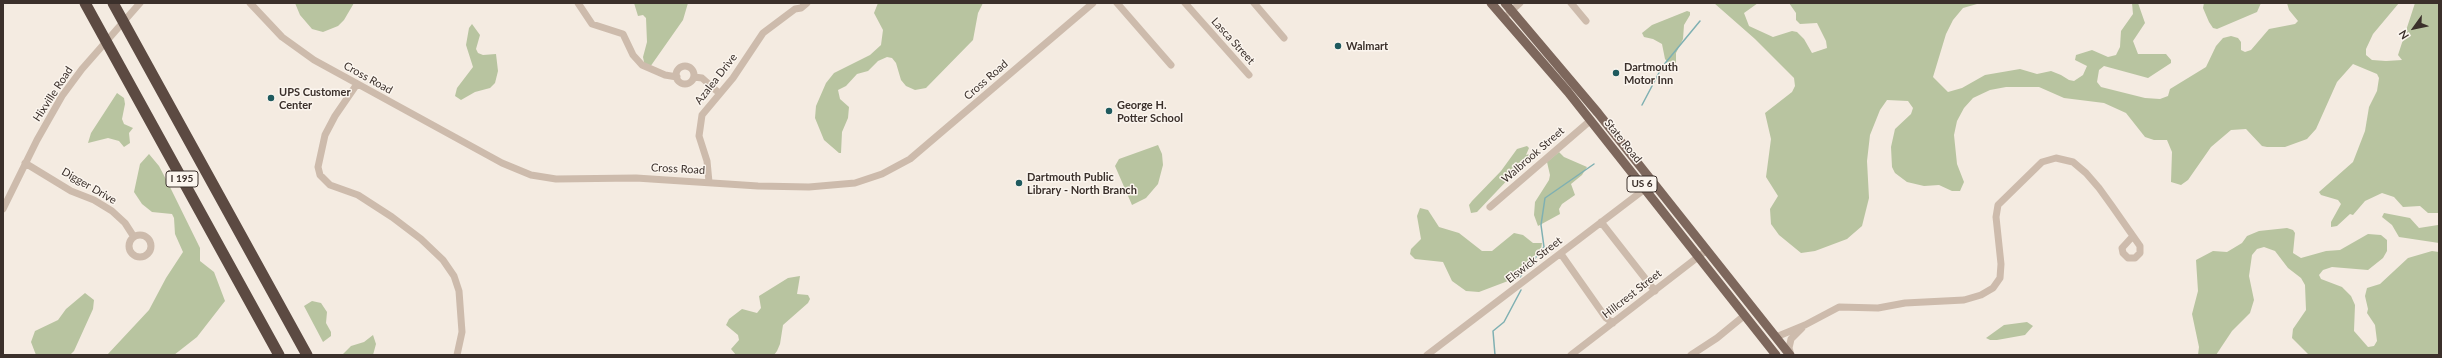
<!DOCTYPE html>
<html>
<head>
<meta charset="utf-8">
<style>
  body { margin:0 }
  #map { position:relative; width:2442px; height:358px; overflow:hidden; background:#f4ebe1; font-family:Lato,sans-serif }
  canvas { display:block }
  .frame { position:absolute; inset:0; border:4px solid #3b302b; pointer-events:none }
  .north { position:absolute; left:2394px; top:8px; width:40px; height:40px; -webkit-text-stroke:3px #fbf5ee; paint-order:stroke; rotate:237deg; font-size:11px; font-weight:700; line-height:16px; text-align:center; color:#3b302b }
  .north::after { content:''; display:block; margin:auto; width:14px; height:18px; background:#3b302b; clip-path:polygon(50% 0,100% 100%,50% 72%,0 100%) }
</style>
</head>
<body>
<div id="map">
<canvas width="2442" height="358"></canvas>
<div class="frame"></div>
<div class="north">N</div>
</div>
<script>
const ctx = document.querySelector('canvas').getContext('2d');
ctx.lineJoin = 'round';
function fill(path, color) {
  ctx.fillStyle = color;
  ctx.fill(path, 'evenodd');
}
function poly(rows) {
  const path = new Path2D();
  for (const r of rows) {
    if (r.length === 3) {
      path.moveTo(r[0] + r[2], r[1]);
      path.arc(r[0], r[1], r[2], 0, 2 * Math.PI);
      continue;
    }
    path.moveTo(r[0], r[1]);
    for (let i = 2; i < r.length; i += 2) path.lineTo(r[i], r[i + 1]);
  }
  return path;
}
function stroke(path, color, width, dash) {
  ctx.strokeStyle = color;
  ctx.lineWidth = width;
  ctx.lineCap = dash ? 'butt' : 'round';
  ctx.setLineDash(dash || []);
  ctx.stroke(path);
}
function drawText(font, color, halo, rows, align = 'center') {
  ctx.font = font + ' Lato,sans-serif';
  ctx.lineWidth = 3;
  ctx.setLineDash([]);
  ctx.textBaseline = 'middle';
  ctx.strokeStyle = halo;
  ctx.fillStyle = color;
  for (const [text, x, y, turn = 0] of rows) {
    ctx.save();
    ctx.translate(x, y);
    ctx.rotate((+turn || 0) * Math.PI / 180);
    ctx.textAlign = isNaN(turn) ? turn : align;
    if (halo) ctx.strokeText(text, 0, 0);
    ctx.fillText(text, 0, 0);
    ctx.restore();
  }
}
fill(poly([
  [295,3,354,3,344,20,338,26,323,32,312,29,300,15],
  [634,3,688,3,683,20,650,67,645,67,643,57,647,42,646,18,643,15,638,16],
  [878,3,983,3,978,13,973,40,926,88,915,90,906,86,901,80,896,63,892,58,887,57,878,61,868,71,857,74,846,86,838,90,840,99,849,107,848,118,842,132,841,153,839,153,824,140,815,118,816,106,826,83,834,73,870,55,881,45,883,30,874,13],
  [1714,3,1758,3,1744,13,1749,26,1773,37,1792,31,1797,32,1804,39,1812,53,1827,48,1826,41,1817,23,1800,24,1796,20,1796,13,1789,3,1992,3,1977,4,1963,8,1953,20,1946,34,1933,77,1948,92,1962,88,1985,75,2020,69,2037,74,2051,71,2061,75,2069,80,2074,81,2083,75,2087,66,2075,60,2076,55,2092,50,2108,57,2116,55,2120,47,2121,31,2133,14,2132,3,2138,3,2145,23,2133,41,2138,54,2166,54,2171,60,2171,63,2148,78,2104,66,2099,70,2097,82,2101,87,2145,98,2160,99,2168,96,2170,89,2206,67,2216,46,2223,38,2231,36,2238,38,2241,42,2241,50,2245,52,2251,50,2269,29,2295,24,2298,21,2289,10,2287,3,2399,3,2373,34,2366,49,2366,55,2372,60,2386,61,2402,60,2398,55,2415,3,2439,3,2439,213,2428,213,2420,206,2403,207,2394,197,2382,193,2365,201,2353,215,2350,214,2337,226,2331,227,2331,222,2341,204,2338,200,2321,195,2319,192,2353,162,2365,131,2369,107,2377,91,2379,78,2377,74,2353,64,2337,82,2316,129,2307,139,2285,147,2267,147,2262,146,2246,129,2231,130,2211,147,2188,180,2181,185,2171,182,2172,152,2167,140,2154,140,2145,137,2126,113,2104,103,2064,98,2039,87,2006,87,1990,90,1973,98,1964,108,1957,121,1954,135,1957,164,1964,182,1960,191,1952,191,1939,185,1924,186,1907,182,1895,173,1892,167,1891,147,1895,129,1911,114,1913,108,1908,101,1887,100,1880,110,1870,135,1867,161,1869,198,1862,226,1847,239,1815,251,1801,253,1779,235,1771,224,1770,209,1778,196,1766,177,1771,139,1765,113,1792,92,1795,86,1794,78,1755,39],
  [2204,3,2261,3,2257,12,2217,29,2213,28,2209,22,2203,8],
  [1687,11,1690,12,1690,15,1684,25,1683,39,1676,53,1676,63,1670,65,1665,59,1662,44,1653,39,1644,37,1642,33,1652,25],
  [472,24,480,35,476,49,478,53,483,55,496,54,498,71,495,83,490,88,475,92,461,100,455,96,457,88,473,67,466,45,469,28],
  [117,93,124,98,125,104,122,119,124,124,133,128,129,133,130,143,124,147,119,141,108,138,88,143,91,133],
  [1158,145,1162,154,1163,165,1158,184,1146,198,1132,205,1115,166,1119,159],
  [1527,146,1529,148,1526,155,1536,152,1536,157,1515,172,1477,212,1471,213,1469,205,1472,201,1501,171,1517,149],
  [1559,152,1564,157,1587,167,1582,175,1571,184,1575,195,1562,204,1559,209,1560,214,1538,226,1534,215,1535,202,1549,180,1550,175,1547,162],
  [149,154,159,166,169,185,200,248,200,261,214,272,225,301,197,337,174,355,107,355,149,310,166,278,183,252,175,234,174,218,172,214,152,212,142,204,134,192,140,164],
  [1420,208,1428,210,1439,227,1459,233,1482,251,1492,251,1514,233,1523,235,1533,243,1542,243,1541,249,1519,271,1514,281,1508,281,1479,292,1466,291,1452,281,1443,262,1415,259,1410,254,1411,249,1421,239,1417,216],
  [2384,213,2410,218,2419,228,2438,225,2439,243,2399,237,2392,225,2382,217],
  [2287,228,2293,230,2295,233,2293,253,2301,258,2326,251,2340,250,2368,234,2381,235,2387,240,2387,251,2383,258,2368,270,2332,267,2323,270,2319,275,2321,279,2342,287,2351,296,2355,305,2354,331,2368,347,2374,346,2377,341,2375,325,2367,313,2368,309,2365,296,2367,288,2380,284,2408,258,2432,251,2439,252,2439,355,2309,355,2292,338,2293,329,2306,310,2305,285,2301,278,2288,268,2275,251,2264,247,2257,249,2252,255,2249,276,2254,300,2250,313,2232,331,2216,355,2198,355,2199,347,2192,314,2198,291,2196,260,2213,251,2227,252,2242,243,2247,236,2259,231],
  [800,276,797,294,808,295,810,299,808,303,783,325,780,344,777,351,774,355,736,355,731,349,739,340,738,335,726,325,729,319,742,309,757,313,761,308,759,296,788,278],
  [85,293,94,300,93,309,74,351,70,355,36,355,31,342,35,331,58,320,66,309],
  [312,301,321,303,327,312,326,323,331,332,331,336,323,342,304,306],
  [2027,322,2033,326,2025,335,1997,340,1990,340,1986,338,2004,325],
  [373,335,376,344,373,355,342,355,351,346,364,342]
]), '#b8c4a0');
stroke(poly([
  [1642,105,1662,67,1700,21],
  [1520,277,1544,247,1541,225,1545,198,1594,164],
  [1495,355,1493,331,1504,322,1521,290]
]), '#7fb0b2', 1.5);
stroke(poly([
  [250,3,282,37,314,60,502,163,531,175,556,179,636,178,758,186,809,187,855,183,882,174,910,159,1093,3],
  [578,3,592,24,623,34,633,55,642,65,665,75,677,77],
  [1117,3,1171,65],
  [1185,3,1249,75],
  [1254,3,1284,38],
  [1571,3,1586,21],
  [1509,13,1520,3],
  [685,75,9],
  [694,77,702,78,719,93],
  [357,84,335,116,325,135,318,167,320,175,330,185,358,195,392,217,421,239,443,260,454,276,459,291,462,332,457,355],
  [25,163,71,191,94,200,112,211,125,223,134,237],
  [709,182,707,161,699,136,702,115,733,78,763,33,795,9,801,8,807,3],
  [1490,207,1591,120],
  [3,209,37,140,62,96,82,69,140,3],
  [1601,222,1655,291],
  [140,246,11],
  [1561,254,1606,318,1613,323],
  [1776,337,1805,325,1839,307,1878,308,1905,303,1964,300,1981,295,1993,288,2000,278,2001,264,1996,217,1998,205,2042,162,2056,158,2073,162,2086,173,2099,188,2112,206,2140,246,2140,253,2135,258,2128,258,2123,253,2122,248,2133,236],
  [1427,355,1654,182],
  [1571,355,1707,250],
  [1691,355,1717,338,1745,315],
  [1791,355,1789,348,1791,339,1802,328]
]), '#cdbbac', 7);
stroke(poly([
  [1491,3,1568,92,1776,355],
  [1505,3,1598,113,1790,355]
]), '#7d675c', 9);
stroke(poly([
  [85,3,279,355],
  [113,3,307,355]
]), '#5c4a42', 11);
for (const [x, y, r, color] of [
  [1338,46,4,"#1f5a5e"],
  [1616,73,4,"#1f5a5e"],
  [271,98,4,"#1f5a5e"],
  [1109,111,4,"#1f5a5e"],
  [1019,183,4,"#1f5a5e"]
]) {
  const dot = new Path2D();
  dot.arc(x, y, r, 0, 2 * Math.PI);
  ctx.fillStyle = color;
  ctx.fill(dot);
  stroke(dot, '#fbf5ee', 1.5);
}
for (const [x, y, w] of [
  [182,179,32],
  [1642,184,30]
]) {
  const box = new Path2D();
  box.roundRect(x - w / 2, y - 8, w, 16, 3);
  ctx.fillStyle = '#fbf5ee';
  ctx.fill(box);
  stroke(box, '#3b302b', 1);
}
drawText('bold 10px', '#3b302b', null, [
  ["I 195",182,179],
  ["US 6",1642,184]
]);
drawText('11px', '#3b302b', '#fbf5ee', [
  ["Lasca Street",1233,41,48],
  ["Cross Road",368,78,29],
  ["Azalea Drive",716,79,-52],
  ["Cross Road",986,80,-41],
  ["Hixville Road",53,94,-57],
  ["State Road",1623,141,51],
  ["Walbrook Street",1533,155,-41],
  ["Cross Road",678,169,3],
  ["Digger Drive",89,186,30],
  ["Elswick Street",1534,260,-38],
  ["Hillcrest Street",1632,294,-38]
]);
drawText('bold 11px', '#3b302b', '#fbf5ee', [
  ["Walmart",1346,46],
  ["Dartmouth",1624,67],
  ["Motor Inn",1624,80],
  ["UPS Customer",279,92],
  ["Center",279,105],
  ["George H.",1117,105],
  ["Potter School",1117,118],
  ["Dartmouth Public",1027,177],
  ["Library - North Branch",1027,190]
], 'left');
</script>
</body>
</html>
